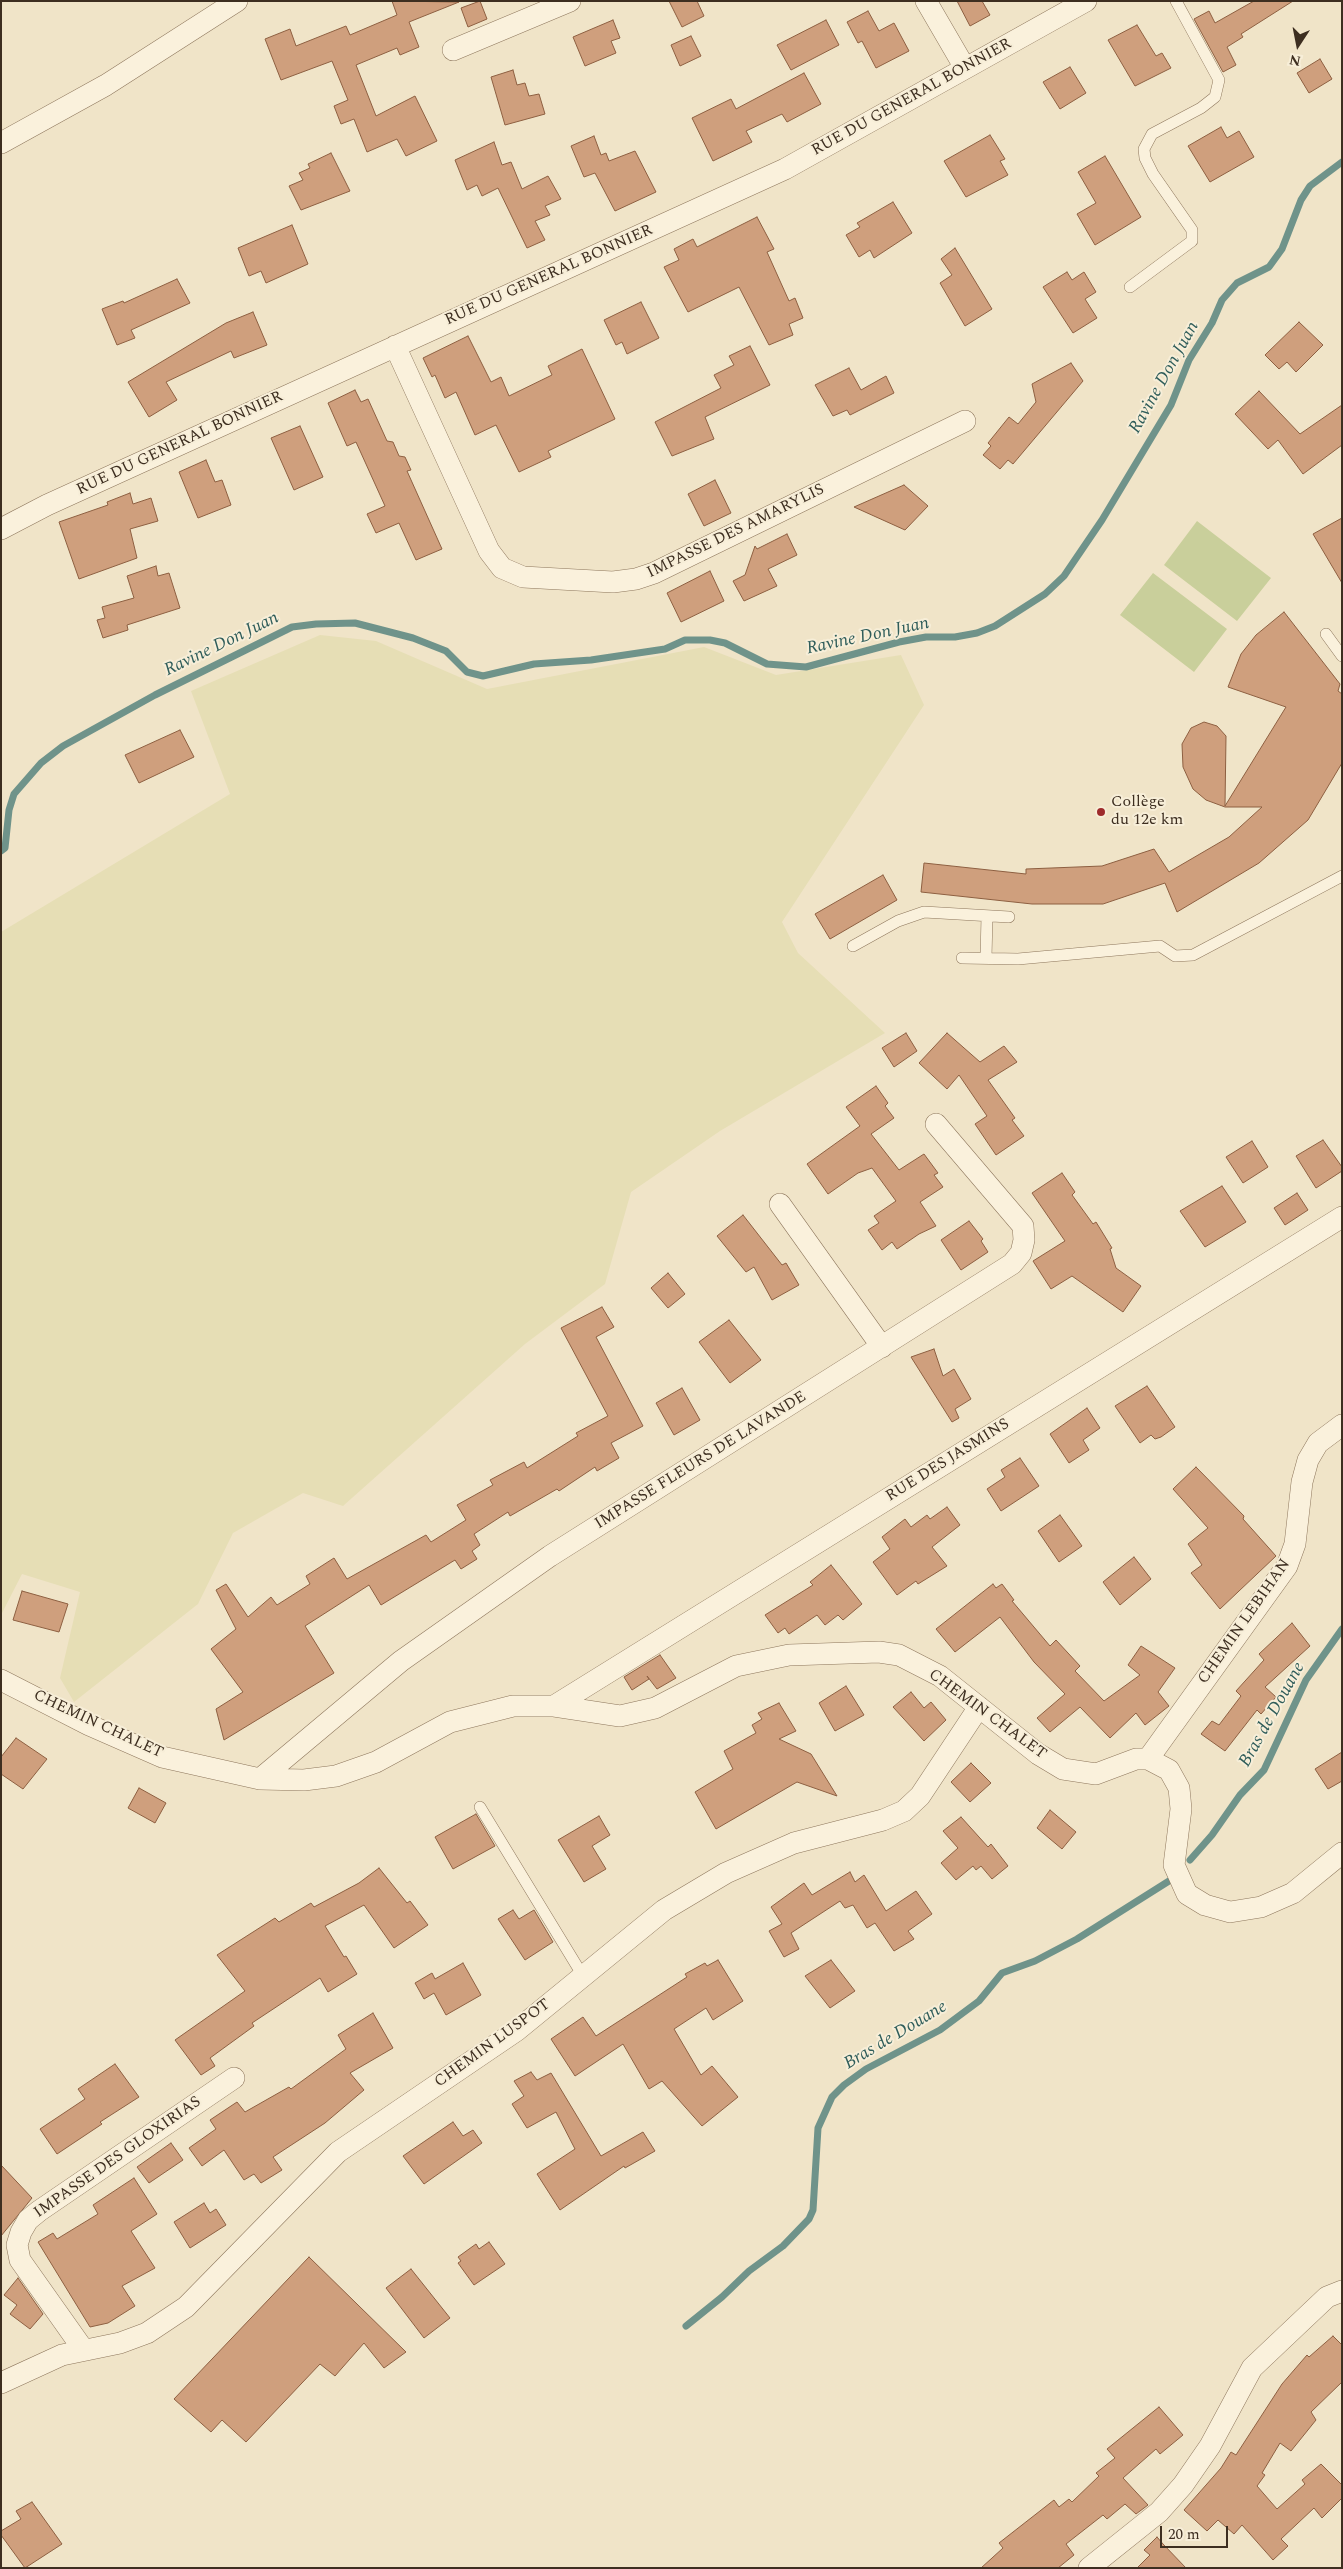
<!DOCTYPE html>
<html>
<head>
<meta charset="utf-8">
<style>
  body { margin:0 }
  #map { position:relative; width:1343px; height:2569px; overflow:hidden; background:#f0e4c8; font-family:Spectral,serif }
  canvas { display:block }
  .frame { position:absolute; inset:0; border:2px solid #3d2e20; pointer-events:none }
  .north { position:absolute; left:1273px; top:20px; width:50px; height:50px; -webkit-text-stroke:4px #f7eed8; paint-order:stroke; rotate:191deg; font-size:14px; font-weight:700; line-height:20px; text-align:center; color:#3d2e20 }
  .north::after { content:''; display:block; margin:auto; width:18px; height:22px; background:#3d2e20; clip-path:polygon(50% 0,100% 100%,50% 72%,0 100%) }
  .scale { position:absolute; left:1160px; top:2526px; width:68px; height:22px; box-sizing:border-box; border:2px solid #3d2e20; border-top:0; padding-left:6px; font-size:15px; line-height:18px; white-space:nowrap; color:#3d2e20; -webkit-text-stroke:4px #f7eed8; paint-order:stroke }
</style>
</head>
<body>
<div id="map">
<canvas width="1343" height="2569"></canvas>
<div class="frame"></div>
<div class="north">N</div>
<div class="scale">20 m</div>
</div>
<script>
const ctx = document.querySelector('canvas').getContext('2d');
ctx.lineJoin = 'round';
function fill(path, color) {
  ctx.fillStyle = color;
  ctx.fill(path, 'evenodd');
}
function poly(rows) {
  const path = new Path2D();
  for (const r of rows) {
    path.moveTo(r[0], r[1]);
    for (let i = 2; i < r.length; i += 2) path.lineTo(r[i], r[i + 1]);
  }
  return path;
}
function stroke(path, color, width, dash) {
  ctx.strokeStyle = color;
  ctx.lineWidth = width;
  ctx.lineCap = dash ? 'butt' : 'round';
  ctx.setLineDash(dash || []);
  ctx.stroke(path);
}
function drawText(font, color, halo, rows, align = 'center') {
  ctx.font = font + ' Spectral,serif';
  ctx.lineWidth = 4;
  ctx.setLineDash([]);
  ctx.textBaseline = 'middle';
  ctx.strokeStyle = halo;
  ctx.fillStyle = color;
  for (const [text, x, y, turn = 0] of rows) {
    ctx.save();
    ctx.translate(x, y);
    ctx.rotate((+turn || 0) * Math.PI / 180);
    ctx.textAlign = isNaN(turn) ? turn : align;
    if (halo) ctx.strokeText(text, 0, 0);
    ctx.fillText(text, 0, 0);
    ctx.restore();
  }
}
fill(poly([
  [320,635,376,641,487,689,704,647,776,675,901,655,924,705,782,922,798,953,885,1033,720,1131,631,1192,605,1284,525,1344,343,1506,303,1493,233,1533,198,1604,74,1702,60,1678,80,1592,22,1574,1,1615,1,932,230,794,191,691]
]), '#e6deb5');
fill(poly([
  [1197,521,1271,578,1237,621,1164,565],
  [1153,573,1227,629,1194,672,1120,615]
]), '#c9cf9b');
stroke(poly([
  [1,851,5,848,9,810,14,794,41,763,63,746,155,695,292,627,316,624,355,623,413,638,446,651,467,672,483,676,534,664,591,660,665,649,685,640,710,640,725,643,767,664,806,667,899,642,926,637,955,637,977,633,995,626,1045,594,1064,576,1102,520,1171,405,1189,360,1212,323,1222,300,1237,283,1269,267,1282,249,1301,200,1310,186,1342,162],
  [1190,1860,1212,1835,1240,1795,1264,1770,1306,1680,1342,1629],
  [686,2326,722,2297,749,2271,783,2246,809,2219,813,2210,818,2128,832,2097,844,2085,866,2069,940,2030,979,2001,1002,1973,1035,1961,1077,1939,1169,1881]
]), '#6f938a', 7);
const building = poly([
  [392,1,459,2,409,22,419,47,400,55,397,48,356,65,376,116,415,96,437,141,406,156,397,139,367,152,354,119,341,124,334,106,348,100,332,61,281,80,265,39,290,29,296,46,346,26,350,35,397,15,392,1],
  [480,1,487,19,468,27,461,8,480,1],
  [669,1,697,1,704,16,682,27,669,1],
  [957,1,982,1,990,15,970,26,957,1],
  [1254,1,1293,1,1241,34,1243,37,1227,47,1236,65,1223,72,1194,19,1209,11,1215,23,1254,1],
  [868,11,879,31,894,23,909,51,876,68,862,41,858,43,847,22,868,11],
  [613,20,620,38,611,41,616,53,585,66,573,37,613,20],
  [826,20,839,45,791,70,777,45,826,20],
  [1137,25,1156,56,1162,53,1171,68,1135,86,1108,40,1137,25],
  [691,36,701,56,680,66,671,45,691,36],
  [1320,59,1332,79,1309,93,1297,73,1320,59],
  [1070,67,1086,93,1060,109,1043,82,1070,67],
  [513,70,517,85,525,83,529,96,539,94,545,114,505,125,491,77,513,70],
  [804,73,821,104,787,122,782,114,746,131,752,142,713,161,692,118,731,99,736,109,804,73],
  [1221,127,1227,138,1239,131,1254,157,1210,182,1188,146,1221,127],
  [990,135,1005,159,1000,161,1008,175,966,197,944,161,990,135],
  [594,136,601,155,606,153,609,161,635,151,656,192,615,211,595,173,584,177,571,146,594,136],
  [494,142,502,165,511,162,522,189,548,176,561,199,545,206,550,215,535,221,545,240,527,248,498,188,482,196,477,185,467,190,455,160,494,142],
  [331,153,350,191,301,210,289,186,303,180,299,173,310,168,308,164,331,153],
  [1105,156,1141,217,1095,245,1077,214,1096,203,1078,172,1105,156],
  [893,202,912,233,874,258,870,250,859,257,846,235,860,227,857,223,893,202],
  [757,217,774,249,767,252,789,301,795,298,803,318,789,324,793,335,769,345,739,287,688,312,664,267,679,260,674,249,693,239,697,247,757,217],
  [292,225,308,264,266,283,261,271,249,276,238,248,292,225],
  [955,248,992,309,965,326,940,283,952,275,941,259,955,248],
  [1067,272,1072,280,1084,272,1096,292,1085,299,1097,318,1073,333,1043,287,1067,272],
  [177,279,190,303,131,330,135,338,117,345,102,309,123,301,124,303,177,279],
  [641,302,659,338,627,354,622,342,616,345,604,320,641,302],
  [253,312,267,345,234,358,231,351,166,382,177,400,149,417,128,382,226,323,253,312],
  [1299,322,1323,345,1296,372,1287,362,1279,369,1265,355,1299,322],
  [468,336,491,382,501,377,509,396,552,375,548,366,582,349,615,419,548,451,551,457,519,472,496,425,475,435,456,392,445,398,435,375,432,377,423,358,468,336],
  [750,346,770,385,705,417,714,439,672,456,655,422,721,388,714,375,734,365,729,356,750,346],
  [1071,363,1083,381,1013,464,1008,460,1000,469,983,455,991,446,988,443,1009,417,1018,424,1036,402,1032,384,1071,363],
  [849,368,861,390,886,376,894,393,850,415,847,410,833,416,815,385,849,368],
  [355,390,361,402,368,399,387,441,393,442,399,456,405,457,411,470,407,471,442,549,416,560,399,523,376,533,367,514,385,506,356,442,347,446,328,403,355,390],
  [1259,391,1300,434,1342,405,1342,445,1303,474,1278,440,1268,449,1235,414,1259,391],
  [300,426,323,477,294,490,271,438,300,426],
  [206,460,215,482,222,480,231,505,198,518,179,472,206,460],
  [715,480,731,513,704,526,688,494,715,480],
  [904,485,928,506,905,530,854,507,904,485],
  [130,493,133,504,151,498,158,521,130,529,137,558,79,579,59,522,108,505,107,502,130,493],
  [1342,518,1342,583,1313,534,1342,518],
  [787,534,797,555,768,569,777,586,744,601,733,581,745,575,755,546,757,549,787,534],
  [156,566,158,576,169,573,180,608,127,625,128,630,103,638,97,620,105,618,102,607,134,598,127,576,156,566],
  [710,571,724,601,681,622,667,593,710,571],
  [1284,612,1340,684,1338,691,1342,694,1342,763,1308,820,1259,863,1177,912,1165,883,1103,904,1032,904,921,892,924,863,1026,874,1026,869,1102,866,1154,849,1169,872,1229,837,1262,807,1225,807,1206,800,1193,789,1183,767,1182,744,1191,728,1204,722,1217,726,1226,736,1225,806,1286,707,1228,687,1241,654,1256,635,1284,612],
  [180,730,194,757,139,783,125,755,180,730],
  [883,875,897,900,830,939,815,914,883,875],
  [906,1033,917,1051,894,1067,882,1048,906,1033],
  [947,1033,980,1062,1004,1046,1017,1062,988,1080,1015,1118,1012,1120,1024,1136,996,1155,975,1124,987,1116,959,1075,947,1089,919,1063,947,1033],
  [876,1086,888,1103,885,1106,894,1118,871,1134,899,1170,924,1154,938,1173,934,1175,943,1187,920,1202,936,1226,919,1234,897,1249,892,1242,882,1250,868,1230,879,1223,874,1216,896,1201,872,1168,858,1173,828,1194,807,1164,860,1126,846,1107,876,1086],
  [1323,1140,1342,1167,1342,1171,1316,1188,1296,1156,1323,1140],
  [1252,1141,1268,1167,1243,1183,1226,1157,1252,1141],
  [1062,1173,1075,1192,1072,1195,1093,1224,1096,1222,1112,1248,1110,1249,1116,1268,1141,1286,1123,1312,1072,1276,1051,1289,1033,1261,1065,1241,1032,1193,1062,1173],
  [1222,1186,1246,1222,1205,1247,1180,1211,1222,1186],
  [1297,1193,1308,1210,1285,1225,1274,1208,1297,1193],
  [743,1215,782,1265,786,1263,799,1285,772,1300,754,1267,746,1272,717,1236,743,1215],
  [969,1221,983,1239,981,1241,988,1252,961,1270,941,1240,969,1221],
  [668,1273,685,1294,668,1308,651,1288,668,1273],
  [602,1307,614,1327,596,1337,643,1426,611,1443,619,1458,597,1471,595,1467,559,1491,557,1489,510,1516,508,1512,474,1534,480,1545,472,1551,477,1559,461,1569,455,1560,381,1605,369,1585,305,1626,334,1673,224,1740,216,1709,243,1692,211,1649,236,1629,216,1590,226,1584,248,1617,271,1597,277,1605,310,1584,306,1576,334,1558,347,1579,426,1535,431,1542,466,1520,457,1505,493,1485,490,1480,524,1462,527,1468,578,1436,576,1433,608,1416,561,1328,602,1307],
  [729,1320,761,1360,730,1383,699,1342,729,1320],
  [934,1349,943,1376,954,1369,971,1399,955,1409,959,1418,952,1422,911,1357,934,1349],
  [1147,1386,1175,1427,1161,1437,1155,1439,1151,1435,1140,1443,1115,1406,1147,1386],
  [682,1388,700,1420,674,1435,656,1403,682,1388],
  [1087,1408,1100,1428,1083,1440,1089,1450,1069,1463,1050,1434,1087,1408],
  [1020,1458,1039,1486,1001,1511,987,1489,1005,1477,1001,1470,1020,1458],
  [1196,1467,1244,1516,1243,1519,1276,1556,1220,1609,1191,1573,1202,1565,1188,1544,1208,1528,1173,1489,1196,1467],
  [947,1507,960,1525,932,1547,947,1566,918,1584,916,1581,897,1595,873,1562,890,1549,882,1537,905,1519,911,1527,927,1515,930,1519,947,1507],
  [1060,1515,1082,1546,1059,1562,1038,1531,1060,1515],
  [1134,1557,1151,1579,1120,1605,1103,1582,1134,1557],
  [831,1565,862,1604,843,1620,838,1615,825,1625,817,1615,789,1634,785,1628,778,1633,765,1615,813,1585,810,1582,831,1565],
  [993,1584,996,1588,1002,1584,1014,1600,1012,1601,1050,1646,1056,1640,1080,1666,1075,1671,1104,1701,1140,1675,1128,1665,1141,1646,1175,1668,1158,1692,1169,1706,1145,1725,1136,1713,1110,1738,1080,1707,1050,1732,1037,1718,1065,1694,1034,1662,1000,1617,955,1652,936,1629,993,1584],
  [22,1591,68,1604,59,1632,13,1620,22,1591],
  [1292,1623,1310,1646,1265,1687,1276,1697,1261,1714,1257,1710,1225,1751,1201,1734,1212,1721,1219,1725,1241,1696,1236,1691,1264,1660,1259,1654,1292,1623],
  [660,1655,676,1678,657,1689,647,1676,649,1679,632,1690,624,1677,660,1655],
  [846,1686,864,1715,835,1731,819,1703,846,1686],
  [911,1692,924,1708,931,1702,946,1720,924,1741,893,1707,911,1692],
  [779,1703,796,1731,779,1739,811,1754,837,1796,797,1782,716,1829,695,1792,733,1769,724,1751,756,1733,752,1725,762,1719,758,1713,779,1703],
  [16,1738,47,1759,23,1789,1,1774,1,1757,16,1738],
  [1342,1752,1342,1781,1328,1789,1315,1769,1342,1752],
  [971,1763,991,1783,970,1802,951,1782,971,1763],
  [139,1788,166,1803,155,1823,128,1808,139,1788],
  [1050,1810,1076,1832,1062,1849,1037,1828,1050,1810],
  [476,1814,495,1846,453,1869,435,1837,476,1814],
  [599,1816,610,1835,592,1846,606,1869,584,1882,558,1840,599,1816],
  [961,1817,988,1847,991,1844,1008,1866,992,1879,981,1866,976,1870,973,1866,956,1880,941,1863,958,1848,943,1831,961,1817],
  [379,1868,407,1903,410,1901,428,1925,394,1948,364,1905,325,1926,344,1957,346,1956,357,1974,328,1992,320,1978,252,2023,254,2026,210,2058,215,2066,201,2075,175,2040,245,1991,217,1955,275,1918,279,1922,311,1903,314,1907,359,1883,379,1868],
  [850,1872,855,1882,864,1875,886,1911,916,1891,932,1914,908,1931,914,1939,894,1951,875,1923,867,1928,853,1905,845,1908,840,1901,791,1933,799,1949,784,1957,769,1931,782,1924,771,1907,804,1883,812,1895,850,1872],
  [513,1910,519,1919,534,1910,553,1942,525,1960,498,1919,513,1910],
  [718,1960,743,2001,713,2020,706,2008,674,2029,701,2075,712,2066,738,2097,702,2126,662,2081,649,2089,623,2044,575,2076,551,2039,583,2017,596,2036,687,1977,685,1974,705,1963,707,1966,718,1960],
  [831,1960,855,1991,830,2008,805,1976,831,1960],
  [463,1963,481,1995,446,2015,434,1993,424,1999,415,1983,432,1973,435,1979,463,1963],
  [373,2013,393,2048,350,2073,364,2090,325,2123,273,2157,282,2170,261,2183,254,2174,244,2180,224,2150,202,2166,189,2148,216,2129,210,2120,237,2102,245,2112,289,2087,291,2089,346,2049,338,2035,373,2013],
  [115,2064,139,2097,100,2122,102,2124,57,2154,40,2129,85,2099,78,2089,115,2064],
  [531,2072,537,2080,551,2073,601,2156,643,2132,655,2151,625,2168,624,2166,560,2210,537,2174,575,2149,556,2112,527,2128,512,2104,524,2096,514,2081,531,2072],
  [453,2122,463,2136,473,2130,482,2143,424,2184,403,2156,453,2122],
  [171,2143,183,2160,149,2183,137,2167,171,2143],
  [1,2165,32,2198,1,2236,1,2165],
  [134,2178,157,2214,131,2231,155,2268,122,2286,135,2306,108,2323,90,2327,38,2242,53,2233,57,2239,98,2214,93,2205,134,2178],
  [204,2203,210,2213,216,2209,226,2225,190,2248,174,2222,204,2203],
  [489,2242,505,2264,474,2285,458,2263,461,2261,458,2257,476,2244,479,2249,489,2242],
  [309,2257,406,2352,384,2368,364,2343,335,2376,320,2364,246,2442,222,2420,211,2432,174,2399,309,2257],
  [411,2269,450,2318,424,2338,386,2288,411,2269],
  [18,2278,43,2314,30,2329,10,2314,17,2305,4,2295,18,2278],
  [1333,2336,1342,2345,1342,2382,1311,2412,1316,2420,1291,2451,1280,2443,1262,2473,1265,2475,1257,2486,1277,2509,1305,2484,1302,2480,1321,2464,1342,2485,1342,2498,1322,2518,1314,2508,1281,2539,1288,2546,1273,2560,1242,2525,1234,2534,1218,2520,1207,2531,1184,2510,1221,2468,1231,2452,1236,2455,1282,2384,1307,2355,1309,2357,1333,2336],
  [1159,2407,1183,2435,1160,2454,1156,2449,1123,2478,1148,2505,1136,2514,1125,2504,1107,2519,1103,2515,1066,2544,1074,2555,1058,2568,981,2568,1003,2548,999,2543,1054,2500,1059,2507,1069,2499,1072,2502,1099,2476,1096,2473,1115,2458,1107,2449,1159,2407],
  [32,2502,62,2544,25,2568,1,2535,1,2531,21,2519,16,2511,32,2502],
  [1157,2537,1163,2544,1186,2568,1137,2568,1150,2555,1144,2550,1157,2537]
]);
fill(building, '#cf9f7d');
stroke(building, '#8d5f41', 1);
const lane = poly([
  [1130,287,1192,241,1192,230,1153,174,1145,158,1144,149,1152,134,1201,108,1215,97,1219,80,1176,1],
  [1326,634,1342,656],
  [853,946,898,921,924,912,1009,917],
  [962,958,1018,959,1160,946,1175,956,1193,955,1342,876],
  [986,958,987,916],
  [480,1807,583,1976]
]);
const street = poly([
  [926,1,965,68],
  [453,50,570,1],
  [1,143,106,85,237,1],
  [395,346,489,551,502,568,523,577,613,582,636,579,654,573,965,421],
  [1,529,47,505,785,169,1086,1],
  [780,1204,882,1347],
  [1,1680,89,1725,162,1757,260,1779,304,1780,336,1776,376,1762,450,1722,513,1706,554,1706,620,1716,655,1708,736,1666,789,1655,879,1652,899,1655,940,1676,1038,1754,1063,1769,1096,1774,1136,1759,1148,1759,1169,1770,1179,1788,1181,1809,1174,1865,1187,1894,1205,1905,1230,1912,1261,1907,1293,1893,1342,1853],
  [554,1706,1342,1217],
  [1148,1759,1287,1566,1295,1544,1302,1482,1308,1460,1318,1443,1342,1425],
  [260,1779,401,1661,550,1556,1012,1264,1021,1253,1024,1240,1023,1226,936,1124],
  [83,2349,20,2260,17,2245,21,2232,28,2220,39,2211,234,2078],
  [1,2383,62,2355,120,2343,147,2333,186,2307,338,2152,516,2031,664,1910,726,1873,794,1843,883,1820,904,1811,920,1796,979,1707],
  [1089,2568,1159,2512,1183,2485,1210,2446,1252,2368,1327,2297,1342,2291]
]);
stroke(lane, '#8d765c', 12);
stroke(street, '#8d765c', 22);
stroke(lane, '#faf1dc', 11);
stroke(street, '#faf1dc', 21);
for (const [x, y, r, color] of [
  [1101,812,5,"#9e2a2b"]
]) {
  const dot = new Path2D();
  dot.arc(x, y, r, 0, 2 * Math.PI);
  ctx.fillStyle = color;
  ctx.fill(dot);
  stroke(dot, '#f7eed8', 2);
}
drawText('16px', '#3d2e20', '#f7eed8', [
  ["RUE DU GENERAL BONNIER",912,98,-29],
  ["RUE DU GENERAL BONNIER",549,276,-24],
  ["RUE DU GENERAL BONNIER",180,444,-25],
  ["IMPASSE DES AMARYLIS",736,532,-26],
  ["IMPASSE FLEURS DE LAVANDE",701,1461,-32],
  ["RUE DES JASMINS",948,1461,-32],
  ["CHEMIN LEBIHAN",1245,1622,-55],
  ["CHEMIN CHALET",987,1715,36],
  ["CHEMIN CHALET",98,1725,25],
  ["CHEMIN LUSPOT",493,2044,-36],
  ["IMPASSE DES GLOXIRIAS",118,2158,-35]
]);
drawText('16px', '#3d2e20', '#f7eed8', [
  ["Collège",1111,803],
  ["du 12e km",1111,821]
], 'left');
drawText('italic 18px', '#2f5d5a', '#f7eed8', [
  ["Ravine Don Juan",1165,378,-61],
  ["Ravine Don Juan",868,637,-12],
  ["Ravine Don Juan",222,645,-26],
  ["Bras de Douane",1273,1715,-61],
  ["Bras de Douane",896,2036,-31]
]);
</script>
</body>
</html>
